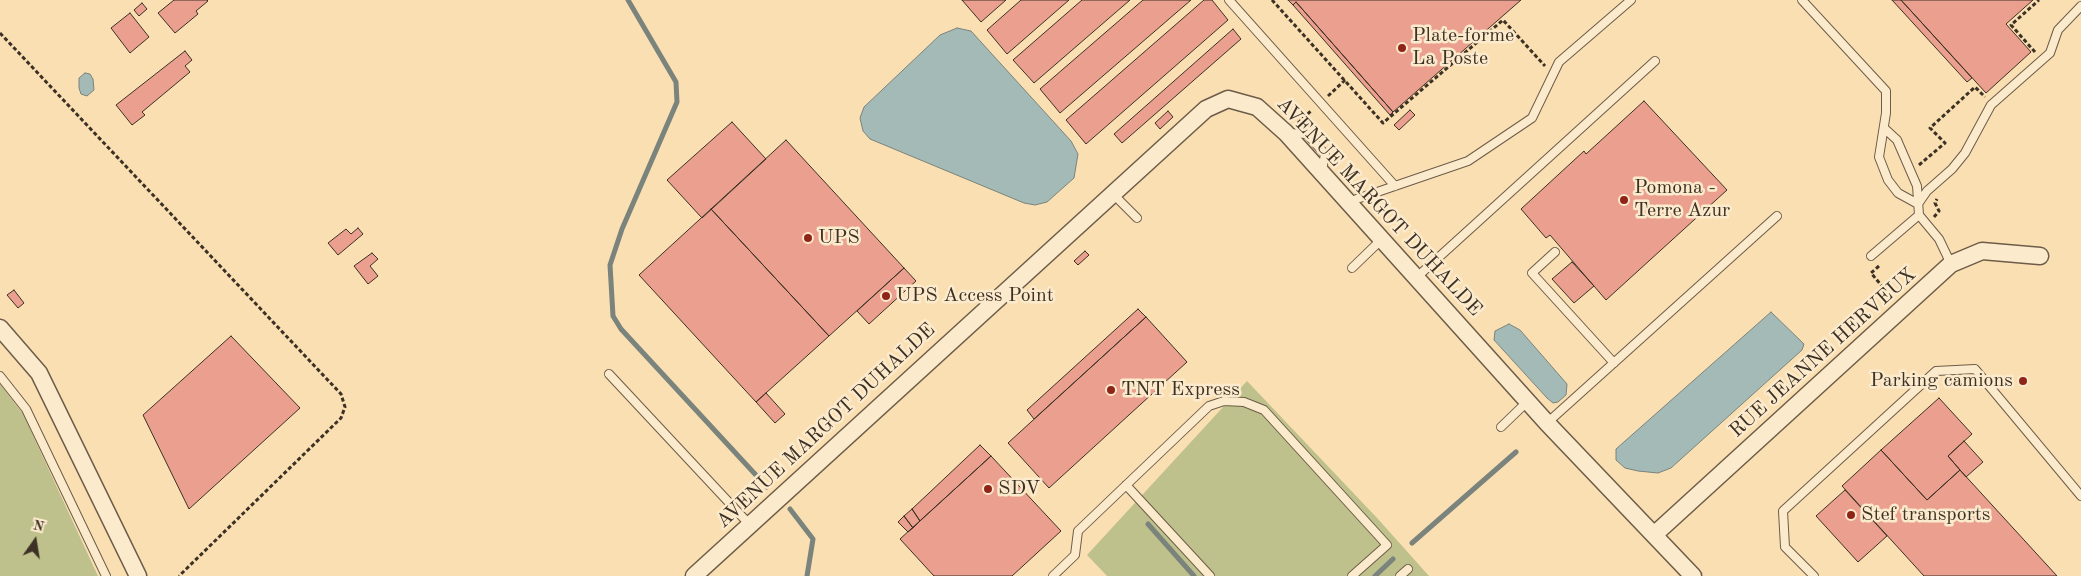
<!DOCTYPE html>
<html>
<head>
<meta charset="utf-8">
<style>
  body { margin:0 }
  #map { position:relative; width:2081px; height:576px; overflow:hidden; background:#fadfb2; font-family:"Old Standard TT",serif }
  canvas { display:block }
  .north { position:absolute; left:10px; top:516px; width:50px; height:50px; -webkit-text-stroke:4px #fceacd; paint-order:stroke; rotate:13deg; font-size:14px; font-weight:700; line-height:20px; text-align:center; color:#3c3124 }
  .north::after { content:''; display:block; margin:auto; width:18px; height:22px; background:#3c3124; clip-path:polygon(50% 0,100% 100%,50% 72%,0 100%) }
</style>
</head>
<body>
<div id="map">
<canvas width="2081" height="576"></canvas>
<div class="north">N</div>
</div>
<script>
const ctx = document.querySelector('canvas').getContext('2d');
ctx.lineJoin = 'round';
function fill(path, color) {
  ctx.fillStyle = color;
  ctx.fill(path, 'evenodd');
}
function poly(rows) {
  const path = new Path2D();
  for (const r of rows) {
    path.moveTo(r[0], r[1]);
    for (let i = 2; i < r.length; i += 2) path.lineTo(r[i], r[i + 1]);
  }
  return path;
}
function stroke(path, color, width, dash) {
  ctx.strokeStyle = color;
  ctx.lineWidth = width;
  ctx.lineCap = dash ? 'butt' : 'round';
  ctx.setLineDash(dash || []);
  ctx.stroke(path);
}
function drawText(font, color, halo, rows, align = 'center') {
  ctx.font = font + ' "Old Standard TT",serif';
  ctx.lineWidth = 5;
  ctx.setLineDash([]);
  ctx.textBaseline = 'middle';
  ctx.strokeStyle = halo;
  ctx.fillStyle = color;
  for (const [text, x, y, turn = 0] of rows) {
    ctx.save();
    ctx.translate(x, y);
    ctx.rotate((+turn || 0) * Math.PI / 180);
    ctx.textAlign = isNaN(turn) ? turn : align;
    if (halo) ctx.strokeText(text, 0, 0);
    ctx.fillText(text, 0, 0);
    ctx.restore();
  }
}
fill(poly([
  [1247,381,1378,519,1429,576,1107,576,1087,555],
  [0,384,23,414,98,576,0,576]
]), '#bfc18c');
const water = poly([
  [957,28,971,31,1071,141,1078,154,1074,178,1047,202,1035,205,1024,203,870,139,863,131,860,118,864,107,940,35,957,28],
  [85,73,90,74,93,79,94,90,87,96,81,94,79,88,79,78,85,73],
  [1771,312,1804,344,1802,350,1671,468,1658,473,1638,471,1625,468,1616,460,1616,449,1771,312],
  [1509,324,1520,330,1567,384,1566,395,1558,402,1553,403,1547,398,1494,340,1495,331,1509,324]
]);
fill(water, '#a3bab7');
stroke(water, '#7a837c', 1);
stroke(poly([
  [628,0,676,82,677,102,622,229,610,265,613,316,621,329,767,487],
  [790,509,813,539,807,576],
  [1148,524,1194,576],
  [1412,543,1516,452],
  [1375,576,1393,559]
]), '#7a837c', 5);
const building = poly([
  [174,0,207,0,208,1,196,11,198,14,175,33,158,13,174,0],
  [962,0,1006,0,981,22,962,0],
  [1021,0,1069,0,1007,54,987,30,1021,0],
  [1082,0,1130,0,1034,83,1013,60,1082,0],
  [1143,0,1191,0,1060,113,1040,89,1143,0],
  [1204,0,1212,0,1228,20,1086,144,1066,120,1204,0],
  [1288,0,1521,0,1393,112,1296,2,1293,5,1288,0],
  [1892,0,1901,0,1972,78,1967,82,1892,0],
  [1901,0,2033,0,2006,24,2031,52,1986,93,1901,0],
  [1296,2,1393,112,1390,115,1293,5,1296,2],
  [142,3,147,9,139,16,134,10,142,3],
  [130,13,149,37,130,53,111,28,130,13],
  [1233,29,1241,39,1122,143,1114,134,1233,29],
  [185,51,192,60,185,66,190,72,142,112,145,115,132,125,116,105,185,51],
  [1644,101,1727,190,1606,300,1550,235,1546,238,1521,209,1584,151,1586,154,1644,101],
  [1410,110,1415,115,1399,130,1394,125,1410,110],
  [1168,111,1173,117,1160,129,1155,123,1168,111],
  [732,122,766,159,702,218,667,180,732,122],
  [786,140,904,268,829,336,711,209,786,140],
  [711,209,829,336,756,402,639,275,711,209],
  [358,228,363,234,338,255,328,243,346,229,351,234,358,228],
  [1085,251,1089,255,1078,265,1074,261,1085,251],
  [372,253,378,259,370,266,378,276,368,284,354,266,372,253],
  [1572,262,1594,286,1574,303,1552,279,1572,262],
  [904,268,916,281,869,324,857,311,904,268],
  [14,290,24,303,18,308,7,295,14,290],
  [1138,309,1146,317,1034,419,1027,410,1138,309],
  [1146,317,1187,362,1049,488,1008,443,1146,317],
  [231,336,300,408,189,509,143,415,231,336],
  [766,393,785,414,775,423,756,402,766,393],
  [1939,398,1972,434,1948,456,1960,470,1927,500,1881,450,1939,398],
  [1964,441,1983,462,1966,477,1948,456,1964,441],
  [980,445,991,456,920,521,912,509,980,445],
  [1881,450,1927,500,1960,470,2057,576,1924,576,1842,486,1881,450],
  [991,456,1061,531,1012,576,934,576,900,539,991,456],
  [1845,490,1887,536,1858,562,1816,516,1845,490],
  [912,509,920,521,913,528,904,516,912,509],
  [904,516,913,528,908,532,898,522,904,516]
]);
fill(building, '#ea9f8f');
stroke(building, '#3c3124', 1);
const lane = poly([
  [1229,0,1395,186],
  [1802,0,1886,91,1886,113,1879,157,1888,180,1898,193,1918,204],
  [1884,128,1897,140,1917,186,1919,215,1939,239,1951,264],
  [1287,133,1307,134,1325,154,1322,171],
  [1112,193,1137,218],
  [1348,202,1468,161,1532,118,1559,62,1631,0],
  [1918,204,1927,191,1952,169,1965,153,1991,105,2050,53,2058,30,2081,6],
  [1555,252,1532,273,1614,363],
  [1871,256,1919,215],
  [1352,268,1382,239],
  [1417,277,1655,61],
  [609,374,750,525],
  [0,376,26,409,106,576],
  [1547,423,1777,216],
  [1501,427,1528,401],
  [1126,485,1210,576],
  [1053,576,1075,555,1078,531,1209,406,1224,401,1244,402,1264,410,1387,545,1352,576],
  [1400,576,1408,569],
  [1814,576,1785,547,1783,511,1936,371,1975,369,2081,496]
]);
const street = poly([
  [0,328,39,373,138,576],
  [1655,534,1951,264,1982,251,2040,256],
  [694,576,1206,109,1228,99,1257,107,1286,133,1547,423,1693,576]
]);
stroke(lane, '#6c5c48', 10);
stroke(street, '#6c5c48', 19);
stroke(poly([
  [1272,0,1383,123,1503,20,1545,66],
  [0,33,341,394,345,407,341,418,179,576],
  [2035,52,2011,25,2039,0],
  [1328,96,1345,80],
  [1298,123,1312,110],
  [1919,165,1945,143,1930,128,1975,87,1985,97],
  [1934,217,1939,211,1935,203,1937,199],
  [1879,266,1871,273,1892,298]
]), '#3c3124', 3, [4, 2.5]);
stroke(lane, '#fceacd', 8);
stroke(street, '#fceacd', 16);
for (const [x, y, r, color] of [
  [1402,48,5,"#8f2418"],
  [1624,200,5,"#8f2418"],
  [808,238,5,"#8f2418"],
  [886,296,5,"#8f2418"],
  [2023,381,5,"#8f2418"],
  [1111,390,5,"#8f2418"],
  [988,489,5,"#8f2418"],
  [1851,515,5,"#8f2418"]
]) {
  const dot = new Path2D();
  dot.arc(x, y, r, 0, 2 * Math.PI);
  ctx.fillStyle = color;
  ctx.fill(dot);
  stroke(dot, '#fceacd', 2);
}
drawText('20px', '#3c3124', '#fceacd', [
  ["Plate-forme",1412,36],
  ["La Poste",1412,59],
  ["Pomona -",1634,188],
  ["Terre Azur",1634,211],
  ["UPS",818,238],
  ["UPS Access Point",896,296],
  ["Parking camions",2013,381,"right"],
  ["TNT Express",1121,390],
  ["SDV",998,489],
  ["Stef transports",1861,515]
], 'left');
drawText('20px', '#3c3124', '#fceacd', [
  ["AVENUE MARGOT DUHALDE",1379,207,47],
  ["RUE JEANNE HERVEUX",1823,353,-42],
  ["AVENUE MARGOT DUHALDE",826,426,-43]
]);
</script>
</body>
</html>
